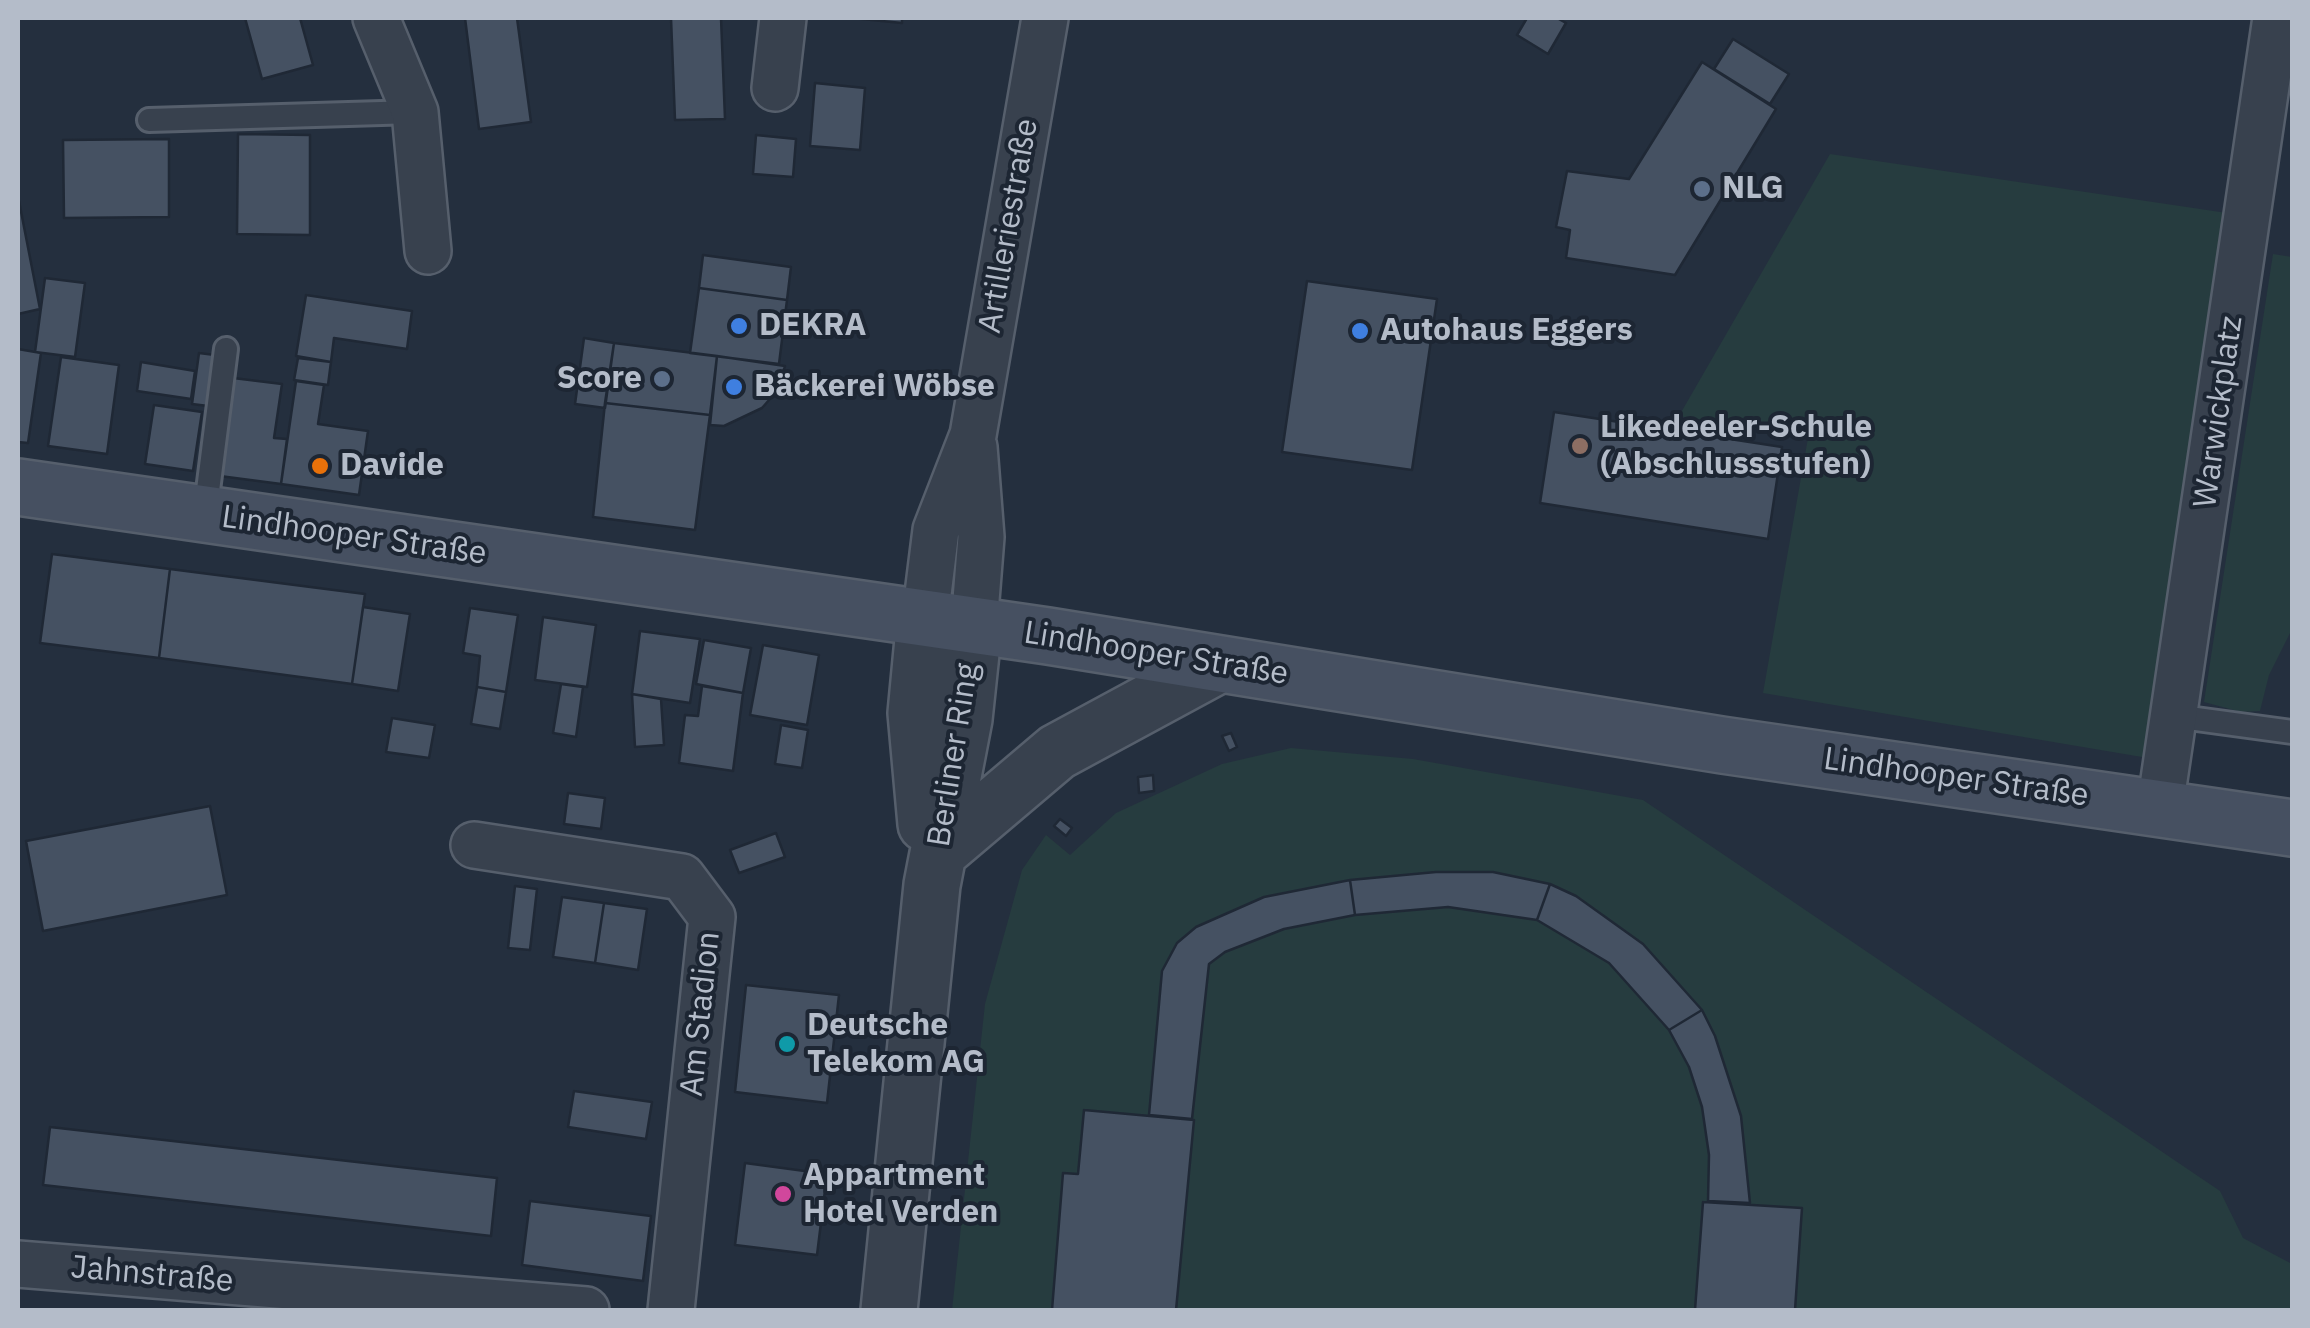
<!DOCTYPE html>
<html>
<head>
<meta charset="utf-8">
<style>
  body { margin:0 }
  #map { position:relative; width:2310px; height:1328px; overflow:hidden; background:#242f3e; font-family:"IBM Plex Sans",sans-serif }
  canvas { display:block }
  .frame { position:absolute; inset:0; border:20px solid #b4bcc9; pointer-events:none }
</style>
</head>
<body>
<div id="map">
<canvas width="2310" height="1328"></canvas>
<div class="frame"></div>
</div>
<script>
const ctx = document.querySelector('canvas').getContext('2d');
ctx.lineJoin = 'round';
function fill(path, color) {
  ctx.fillStyle = color;
  ctx.fill(path, 'evenodd');
}
function poly(rows) {
  const path = new Path2D();
  for (const r of rows) {
    path.moveTo(r[0], r[1]);
    for (let i = 2; i < r.length; i += 2) path.lineTo(r[i], r[i + 1]);
  }
  return path;
}
function stroke(path, color, width, dash) {
  ctx.strokeStyle = color;
  ctx.lineWidth = width;
  ctx.lineCap = dash ? 'butt' : 'round';
  ctx.setLineDash(dash || []);
  ctx.stroke(path);
}
function drawText(font, color, halo, rows, align = 'center') {
  ctx.font = font + ' "IBM Plex Sans",sans-serif';
  ctx.lineWidth = 8;
  ctx.setLineDash([]);
  ctx.textBaseline = 'middle';
  ctx.strokeStyle = halo;
  ctx.fillStyle = color;
  for (const [text, x, y, turn = 0] of rows) {
    ctx.save();
    ctx.translate(x, y);
    ctx.rotate((+turn || 0) * Math.PI / 180);
    ctx.textAlign = isNaN(turn) ? turn : align;
    if (halo) ctx.strokeText(text, 0, 0);
    ctx.fillText(text, 0, 0);
    ctx.restore();
  }
}
fill(poly([
  [1830,154,2227,213,2148,758,1763,693,1808,438,1679,416],
  [2273,254,2292,257,2292,629,2269,675,2260,711,2241,712,2204,702],
  [1291,748,1413,759,1643,800,2220,1191,2243,1238,2292,1264,2292,1310,952,1310,985,1004,1022,870,1046,835,1070,855,1116,813,1222,764]
]), '#263c3f');
const building = poly([
  [245,18,300,18,313,65,262,79,245,18],
  [465,18,517,18,531,122,479,129,465,18],
  [671,18,721,18,725,119,675,120,671,18],
  [852,18,902,18,902,23,852,18],
  [1527,18,1557,18,1566,23,1548,54,1517,35,1527,18],
  [1733,39,1789,74,1770,104,1714,69,1733,39],
  [1702,62,1776,109,1675,275,1566,258,1570,230,1556,227,1567,171,1629,179,1702,62],
  [815,83,865,88,860,150,810,146,815,83],
  [238,134,310,135,310,235,237,234,238,134],
  [756,135,796,139,793,177,753,174,756,135],
  [169,139,169,217,64,218,63,140,169,139],
  [18,196,40,309,18,314,18,196],
  [703,255,791,267,787,300,699,288,703,255],
  [45,278,85,283,75,357,35,352,45,278],
  [1307,281,1437,299,1412,470,1282,452,1307,281],
  [699,288,787,300,779,364,690,353,699,288],
  [306,295,412,311,407,349,334,338,331,362,296,356,306,295],
  [584,338,614,343,605,408,575,404,584,338],
  [614,343,717,356,710,415,605,403,614,343],
  [18,349,41,353,28,443,18,442,18,349],
  [199,353,223,356,216,407,192,404,199,353],
  [717,356,785,366,777,391,762,408,724,426,710,425,717,356],
  [61,357,119,365,107,454,48,446,61,357],
  [298,358,331,362,328,385,294,380,298,358],
  [141,362,195,371,191,399,137,391,141,362],
  [225,377,282,384,274,438,287,439,281,484,212,475,225,377],
  [296,381,324,385,318,424,368,431,359,495,281,484,296,381],
  [605,403,710,415,695,530,593,517,605,403],
  [154,405,202,412,193,471,145,464,154,405],
  [1554,412,1782,447,1768,539,1540,503,1554,412],
  [52,554,170,569,159,658,40,643,52,554],
  [170,569,365,594,352,684,159,658,170,569],
  [363,607,410,614,398,691,352,684,363,607],
  [470,608,518,615,506,692,477,687,480,656,463,653,470,608],
  [543,617,596,625,587,687,535,680,543,617],
  [640,631,700,639,690,703,632,694,640,631],
  [704,640,751,648,743,693,696,684,704,640],
  [763,645,819,655,807,725,750,715,763,645],
  [561,684,583,687,576,737,553,733,561,684],
  [702,686,743,693,733,771,679,763,685,715,698,716,702,686],
  [477,687,506,692,500,729,471,724,477,687],
  [632,694,661,699,664,745,635,747,632,694],
  [392,718,435,725,429,758,386,752,392,718],
  [781,725,808,730,802,768,775,764,781,725],
  [1231,733,1237,747,1229,751,1222,736,1231,733],
  [1153,775,1154,791,1139,793,1138,777,1153,775],
  [568,793,605,798,601,829,564,824,568,793],
  [210,806,227,895,43,931,26,841,210,806],
  [1060,819,1072,828,1066,836,1054,826,1060,819],
  [776,833,785,857,739,873,730,850,776,833],
  [1436,872,1493,872,1550,884,1537,920,1448,907,1355,915,1350,880,1436,872],
  [1350,880,1355,915,1284,929,1225,952,1209,964,1192,1119,1149,1115,1162,971,1177,943,1196,927,1264,897,1350,880],
  [1550,884,1576,896,1643,944,1702,1010,1669,1030,1609,963,1537,920,1550,884],
  [515,886,537,889,530,950,508,948,515,886],
  [562,897,604,903,595,963,553,957,562,897],
  [604,903,647,909,638,970,595,963,604,903],
  [746,985,839,995,827,1103,735,1092,746,985],
  [1702,1010,1715,1036,1741,1116,1750,1203,1708,1201,1709,1155,1702,1107,1689,1067,1669,1030,1702,1010],
  [574,1091,652,1102,646,1139,568,1127,574,1091],
  [1084,1110,1194,1120,1176,1310,1052,1310,1063,1173,1078,1174,1084,1110],
  [50,1127,497,1178,491,1236,43,1185,50,1127],
  [745,1163,827,1174,817,1255,735,1245,745,1163],
  [530,1201,651,1216,643,1281,522,1265,530,1201],
  [1703,1202,1802,1208,1795,1310,1695,1310,1703,1202]
]);
fill(building, '#455162');
stroke(building, '#1f2835', 2.5);
const service = poly([
  [149,120,415,112],
  [205,514,226,349],
  [2174,716,2292,732]
]);
const minor = poly([
  [376,18,415,112,428,251],
  [775,88,783,18],
  [925,618,936,530,973,435,1045,18],
  [974,625,981,537,974,447],
  [2160,807,2276,18],
  [474,845,682,877,712,917,671,1310],
  [18,1264,586,1310]
]);
const tertiary = poly([
  [925,618,916,713,926,824],
  [939,852,1057,752,1216,666],
  [889,1310,932,885,964,719,974,625]
]);
const secondary = poly([
  [18,487,1048,636,1722,745,2292,828]
]);
stroke(service, '#565f6c', 28);
stroke(minor, '#565f6c', 50);
stroke(tertiary, '#565f6c', 60);
stroke(secondary, '#565f6c', 60);
stroke(service, '#38414e', 22);
stroke(minor, '#38414e', 45);
stroke(tertiary, '#38414e', 55);
stroke(secondary, '#465061', 55);
for (const [x, y, r, color] of [
  [1702,189,10,"#5c6f8a"],
  [739,326,10,"#3f7fe0"],
  [1360,331,10,"#3f7fe0"],
  [662,379,10,"#5c6f8a"],
  [734,387,10,"#3f7fe0"],
  [1580,446,10,"#8d6e63"],
  [320,466,10,"#e8710a"],
  [787,1044,10,"#0f9aa8"],
  [783,1194,10,"#d1479c"]
]) {
  const dot = new Path2D();
  dot.arc(x, y, r, 0, 2 * Math.PI);
  ctx.fillStyle = color;
  ctx.fill(dot);
  stroke(dot, '#1d2633', 4);
}
drawText('bold 32px', '#b4bcc9', '#1d2633', [
  ["NLG",1722,189],
  ["DEKRA",759,326],
  ["Autohaus Eggers",1380,331],
  ["Score",642,379,"right"],
  ["Bäckerei Wöbse",754,387],
  ["Likedeeler-Schule",1600,428],
  ["(Abschlussstufen)",1600,465],
  ["Davide",340,466],
  ["Deutsche",807,1026],
  ["Telekom AG",807,1063],
  ["Appartment",803,1176],
  ["Hotel Verden",803,1213]
], 'left');
drawText('32px', '#b4bcc9', '#1d2633', [
  ["Artilleriestraße",1009,226,-80],
  ["Warwickplatz",2219,412,-82],
  ["Lindhooper Straße",354,536,8],
  ["Lindhooper Straße",1156,654,9],
  ["Berliner Ring",954,755,-81],
  ["Lindhooper Straße",1956,778,8],
  ["Am Stadion",701,1014,-84],
  ["Jahnstraße",152,1275,5]
]);
</script>
</body>
</html>
